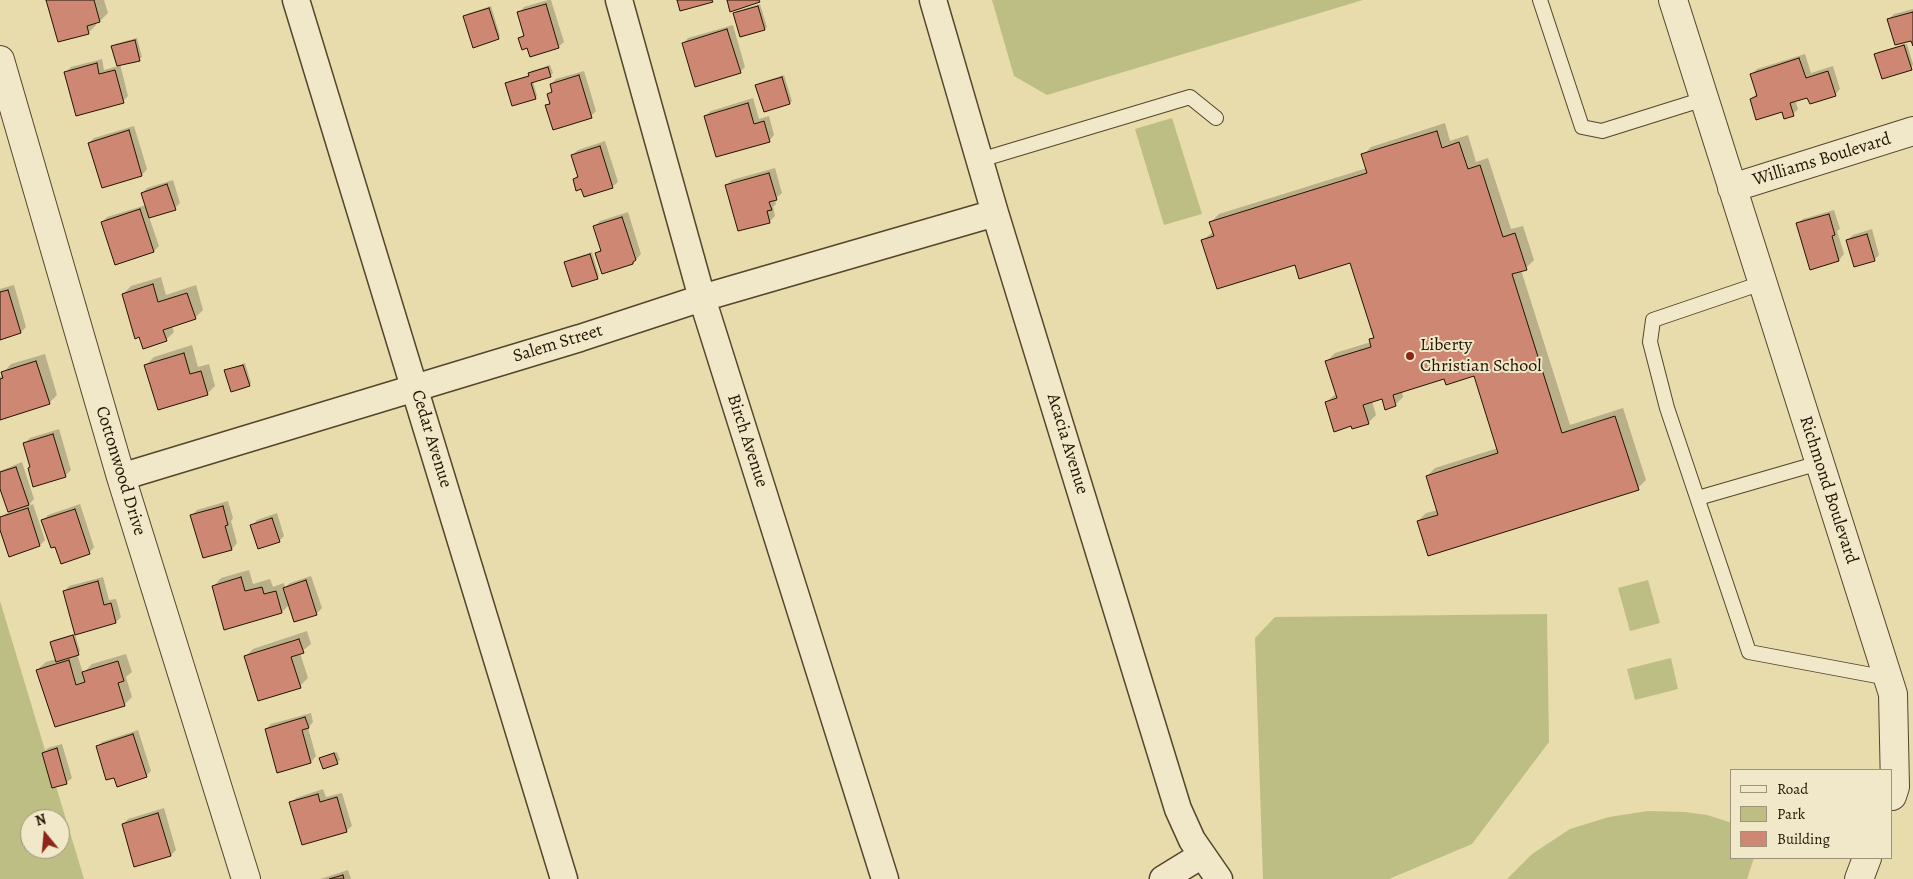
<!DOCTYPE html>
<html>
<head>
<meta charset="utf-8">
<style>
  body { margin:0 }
  #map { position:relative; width:1913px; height:879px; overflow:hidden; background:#e8dbac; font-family:Alegreya,serif }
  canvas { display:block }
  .legend { position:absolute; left:1730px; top:769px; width:162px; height:90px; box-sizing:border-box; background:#f0e8c9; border:1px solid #9e9379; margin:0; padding:6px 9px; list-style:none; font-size:15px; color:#231300 }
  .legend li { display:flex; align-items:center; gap:10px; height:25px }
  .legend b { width:25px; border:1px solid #9e9379 }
  .north { position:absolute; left:20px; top:809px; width:50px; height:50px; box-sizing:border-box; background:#f0e8c9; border:1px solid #9e9379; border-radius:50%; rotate:343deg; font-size:14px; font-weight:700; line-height:20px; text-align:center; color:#231300 }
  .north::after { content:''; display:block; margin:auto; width:18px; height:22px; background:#8f2418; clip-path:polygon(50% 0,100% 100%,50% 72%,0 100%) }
</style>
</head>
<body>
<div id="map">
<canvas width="1913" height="879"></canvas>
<ul class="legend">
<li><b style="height:6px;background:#f0e8c9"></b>Road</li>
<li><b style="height:14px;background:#bdbe84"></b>Park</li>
<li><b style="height:14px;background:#cd8773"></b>Building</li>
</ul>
<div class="north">N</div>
</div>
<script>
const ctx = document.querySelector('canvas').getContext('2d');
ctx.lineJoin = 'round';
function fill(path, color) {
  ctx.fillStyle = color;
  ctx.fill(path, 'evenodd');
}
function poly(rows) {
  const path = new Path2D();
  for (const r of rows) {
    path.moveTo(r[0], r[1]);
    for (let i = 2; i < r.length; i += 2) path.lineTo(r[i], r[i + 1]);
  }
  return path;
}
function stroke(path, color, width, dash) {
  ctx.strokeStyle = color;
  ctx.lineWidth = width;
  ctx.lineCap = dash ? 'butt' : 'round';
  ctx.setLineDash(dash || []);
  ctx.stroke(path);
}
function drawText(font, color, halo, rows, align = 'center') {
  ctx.font = font + ' Alegreya,serif';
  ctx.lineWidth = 4;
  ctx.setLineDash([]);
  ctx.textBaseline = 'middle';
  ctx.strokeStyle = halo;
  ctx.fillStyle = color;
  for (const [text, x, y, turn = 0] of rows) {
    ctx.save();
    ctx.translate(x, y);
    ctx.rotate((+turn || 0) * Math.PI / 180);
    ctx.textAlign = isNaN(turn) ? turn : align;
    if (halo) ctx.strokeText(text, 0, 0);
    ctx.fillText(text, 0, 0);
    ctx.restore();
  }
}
fill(poly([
  [992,0,1363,0,1047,95,1014,76],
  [1172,118,1202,214,1164,225,1135,129],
  [1648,580,1660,623,1630,631,1618,588],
  [0,601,84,879,0,879],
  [30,819,60,819,60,849,30,849],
  [1547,614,1549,742,1472,844,1389,879,1263,879,1255,638,1275,617],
  [1671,658,1678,689,1635,700,1627,669],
  [1648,811,1685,812,1707,815,1732,823,1732,858,1754,858,1747,879,1507,879,1532,854,1570,829,1609,817]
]), '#bdbe84');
fill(poly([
  [47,0,104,0,108,13,100,21,96,22,96,25,88,33],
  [548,0,551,0,564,42,558,47,528,46,520,38,525,33,519,13,524,7],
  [760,4,767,27,765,29,741,36,734,14,737,11],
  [491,6,500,36,498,38,464,16,467,14],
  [1913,9,1913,42,1888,20,1894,14],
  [733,25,745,67,740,72,683,44,688,38],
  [137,38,142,57,139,59,120,64,128,96,123,101,66,72,71,67,102,59,104,70,118,66,113,46,115,44],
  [1907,44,1913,64,1911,69,1876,54,1878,52],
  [1805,54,1811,73,1833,66,1840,89,1835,95,1808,96,1795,100,1798,109,1793,114,1751,99,1756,94,1752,74,1757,69],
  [550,65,553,73,550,76,533,81,537,96,535,98,506,84,509,81,530,75,531,71],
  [584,71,596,111,591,116,547,105,550,102,548,94,553,90,551,84,556,79],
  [784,75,792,101,790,103,757,85,759,83],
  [753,98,759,119,769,116,774,135,769,141,705,116,711,111],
  [1445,123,1450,141,1468,135,1476,162,1488,158,1511,229,1523,226,1534,260,1526,268,1521,270,1570,425,1623,408,1646,480,1638,488,1418,521,1426,513,1438,510,1427,476,1435,468,1498,448,1475,375,1445,377,1402,391,1403,397,1395,405,1383,398,1372,401,1376,415,1368,423,1326,402,1337,393,1327,361,1335,353,1371,342,1370,340,1374,336,1351,261,1296,263,1203,240,1214,231,1211,222,1219,214,1367,168,1363,155,1371,147],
  [134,126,147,169,142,175,102,186,89,143,94,138],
  [605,141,618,182,612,187,582,188,574,179,578,175,572,155,578,150],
  [775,168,782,193,775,199,776,204,773,207,775,216,770,221,726,185,732,180],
  [173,180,180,203,175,208,149,217,159,246,154,251,102,222,107,217,146,205,142,193,147,188],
  [1834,210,1840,229,1837,231,1844,254,1839,260,1810,268,1797,224,1803,219],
  [628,212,641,254,633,263,597,253,602,248,595,226,600,221],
  [1872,229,1879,255,1874,260,1847,240,1853,235],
  [592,252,599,276,597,278,566,262,568,260],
  [161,277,166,295,196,285,203,310,195,318,172,326,174,332,166,340,140,336,123,294,131,286],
  [14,285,26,327,21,332,0,338,0,289],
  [192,345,198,367,209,364,215,386,207,394,146,365,154,357],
  [45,354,57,395,49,403,0,418,0,377,3,373,11,364],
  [245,363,251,383,249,385,226,371],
  [59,429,71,470,65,476,31,466,25,443,30,438],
  [22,462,34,499,28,506,33,504,45,540,40,545,9,555,0,526,0,517,9,512,0,485,0,471],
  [228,501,233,518,231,521,237,543,232,549,204,557,192,515,197,510],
  [80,504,94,547,89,553,43,520,48,515],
  [277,513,284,536,279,541,252,526,257,520],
  [249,570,253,584,270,579,273,587,284,583,285,587,290,583,311,576,322,608,316,614,290,604,282,612,225,628,213,587,221,578],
  [103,577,109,600,116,599,121,617,116,622,64,592,69,586],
  [307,631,311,644,300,653,308,678,300,686,245,657,253,649],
  [75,634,80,651,77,654,83,673,92,664,126,654,132,672,126,677,132,697,124,705,37,670,46,662,56,659,51,642,53,640],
  [311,713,313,722,308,728,316,756,311,762,266,729,271,724],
  [138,730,151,771,146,776,97,747,102,742],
  [62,744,72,778,66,783,43,753,48,748],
  [337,752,340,760,337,762,321,758],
  [323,789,326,797,342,793,352,826,346,831,290,803,296,798],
  [164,808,176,850,171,855,123,824,128,819],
  [348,870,351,879,320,879]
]), '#0003');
const building = poly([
  [46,0,94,0,100,22,87,26,89,34,58,42,46,0],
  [677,0,712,0,713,2,680,11,677,0],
  [727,0,759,0,760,2,730,12,727,0],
  [546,4,559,48,530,57,527,48,522,50,518,38,524,36,517,12,546,4],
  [758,6,765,30,740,37,733,13,758,6],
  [489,8,499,39,473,48,463,16,489,8],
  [1913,12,1913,46,1911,41,1895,45,1887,19,1913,12],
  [727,29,741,73,695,87,682,43,727,29],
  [135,40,140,61,117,66,111,46,135,40],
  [1904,45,1912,70,1882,79,1874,54,1904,45],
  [1799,58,1806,78,1828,71,1836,96,1810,104,1807,98,1790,103,1794,116,1784,119,1782,112,1756,120,1750,99,1757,96,1750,74,1799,58],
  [97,63,99,74,115,70,124,103,76,116,64,72,97,63],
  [548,67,551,77,531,83,536,99,512,106,505,83,529,76,528,73,548,67],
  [579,75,592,118,553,130,545,105,550,104,547,94,552,92,550,84,579,75],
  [782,77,790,104,764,112,755,85,782,77],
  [748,103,754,124,764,121,770,142,716,157,704,116,748,103],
  [129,130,142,176,102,188,88,143,129,130],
  [1437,131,1442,148,1459,142,1468,169,1480,165,1503,237,1515,233,1527,270,1512,274,1562,433,1615,416,1639,490,1428,556,1417,521,1438,515,1426,476,1498,453,1474,376,1446,385,1444,379,1393,395,1396,406,1385,410,1382,399,1363,405,1369,424,1352,429,1351,426,1334,432,1325,402,1337,398,1325,361,1371,347,1369,339,1374,338,1350,263,1299,279,1295,265,1217,289,1201,240,1214,236,1209,222,1367,173,1361,154,1437,131],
  [600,146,613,188,584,197,581,189,576,191,573,179,578,177,571,155,600,146],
  [769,173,777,200,769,202,772,210,767,211,770,223,738,231,725,185,769,173],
  [167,184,176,210,149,218,141,193,167,184],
  [140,209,154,252,115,265,101,222,140,209],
  [1829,214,1835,235,1832,236,1839,261,1810,270,1796,223,1829,214],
  [622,217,636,260,633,262,633,264,602,274,595,253,601,251,593,226,622,217],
  [1867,234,1875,261,1854,267,1846,240,1867,234],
  [590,254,598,279,572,287,564,262,590,254],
  [153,284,158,302,187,293,196,319,163,330,167,341,143,349,139,337,135,339,122,294,153,284],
  [8,290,21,333,0,340,0,292,8,290],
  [184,353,190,374,201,371,208,395,158,410,144,365,184,353],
  [36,361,50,404,0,420,0,379,3,378,1,372,36,361],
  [243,365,250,386,231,392,224,370,243,365],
  [53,434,66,477,33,487,28,468,30,467,23,443,53,434],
  [16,467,29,505,8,512,0,489,0,472,16,467],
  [223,506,228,525,225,526,232,550,203,558,190,515,223,506],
  [28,508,40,546,9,557,0,530,0,517,28,508],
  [75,509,90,554,61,564,55,547,51,548,41,520,75,509],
  [272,518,280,542,258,549,250,525,272,518],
  [241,577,245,591,262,587,264,594,276,591,282,613,224,630,212,586,241,577],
  [306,580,317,615,294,622,283,588,306,580],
  [98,581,104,605,111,603,116,623,75,635,63,591,98,581],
  [73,635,79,655,56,662,50,642,73,635],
  [299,639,304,653,291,657,301,688,258,701,244,656,299,639],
  [69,660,76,685,85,682,82,672,118,661,124,681,118,683,125,706,55,727,36,670,69,660],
  [305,717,309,728,302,730,311,763,277,773,265,729,305,717],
  [133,734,147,777,117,787,114,778,106,780,96,746,133,734],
  [57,748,67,784,52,788,42,753,57,748],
  [334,753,338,764,323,769,319,758,334,753],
  [318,794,320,802,337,797,347,832,302,845,289,802,318,794],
  [158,813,171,856,134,867,122,824,158,813],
  [343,875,344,879,329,879,343,875]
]);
fill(building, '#cd8773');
stroke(building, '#231300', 1);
const service = poly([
  [1540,0,1582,127,1602,131,1704,99],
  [980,160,1190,97,1216,118],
  [1762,283,1653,320,1650,342,1667,408,1749,652,1888,678],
  [1698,498,1819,463]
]);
const minor = poly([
  [296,0,564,879],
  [619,0,702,298,885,879],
  [933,0,995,213,1178,809,1192,840,1219,879],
  [121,477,580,338,702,298,995,213],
  [1163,879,1202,855]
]);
const tertiary = poly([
  [1673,0,1893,694,1895,787,1892,796],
  [0,60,121,477,246,879],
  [1732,188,1913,131],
  [1859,879,1867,858]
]);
stroke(service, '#54452b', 16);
stroke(minor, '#54452b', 29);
stroke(tertiary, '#54452b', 30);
stroke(service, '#f0e8c9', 14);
stroke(minor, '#f0e8c9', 26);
stroke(tertiary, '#f0e8c9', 28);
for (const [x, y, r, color] of [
  [1410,356,5,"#8f2418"]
]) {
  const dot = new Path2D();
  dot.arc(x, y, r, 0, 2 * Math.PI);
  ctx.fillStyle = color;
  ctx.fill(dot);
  stroke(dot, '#f0e8c9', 2);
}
drawText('18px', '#231300', '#f0e8c9', [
  ["Williams Boulevard",1822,160,-17],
  ["Salem Street",558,344,-17],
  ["Cedar Avenue",431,439,73],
  ["Birch Avenue",747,441,72],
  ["Acacia Avenue",1067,444,73],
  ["Cottonwood Drive",120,471,73],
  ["Richmond Boulevard",1828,490,72]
]);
drawText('18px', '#231300', '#f0e8c9', [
  ["Liberty",1420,346],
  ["Christian School",1420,367]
], 'left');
</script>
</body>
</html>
